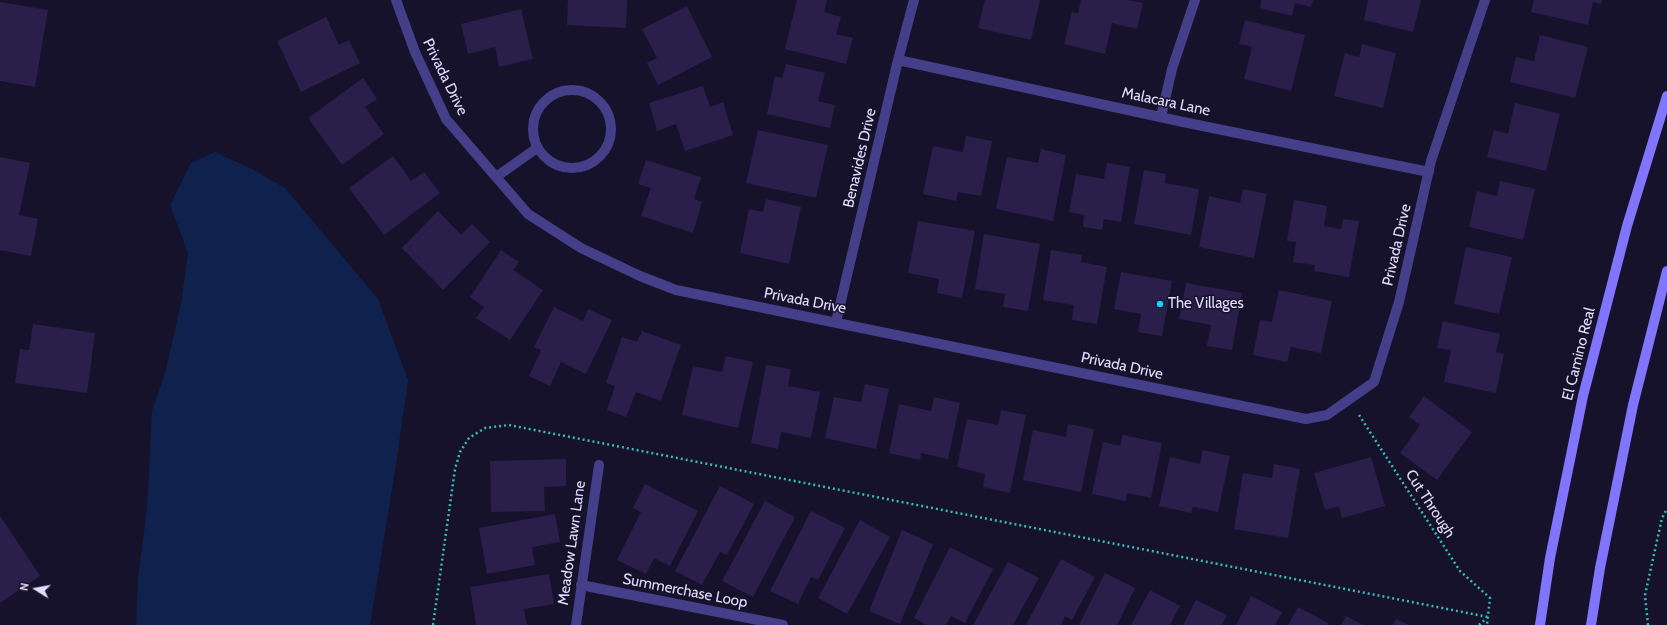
<!DOCTYPE html>
<html>
<head>
<meta charset="utf-8">
<style>
  body { margin:0 }
  #map { position:relative; width:1667px; height:625px; overflow:hidden; background:#17122b; font-family:Cabin,sans-serif }
  canvas { display:block }
  .north { position:absolute; left:16px; top:569px; width:40px; height:40px; -webkit-text-stroke:3px #17122b; paint-order:stroke; rotate:281deg; font-size:11px; font-weight:700; line-height:16px; text-align:center; color:#e2dcfe }
  .north::after { content:''; display:block; margin:auto; width:14px; height:18px; background:#e2dcfe; clip-path:polygon(50% 0,100% 100%,50% 72%,0 100%) }
</style>
</head>
<body>
<div id="map">
<canvas width="1667" height="625"></canvas>
<div class="north">N</div>
</div>
<script>
const ctx = document.querySelector('canvas').getContext('2d');
ctx.lineJoin = 'round';
function fill(path, color) {
  ctx.fillStyle = color;
  ctx.fill(path, 'evenodd');
}
function poly(rows) {
  const path = new Path2D();
  for (const r of rows) {
    if (r.length === 3) {
      path.moveTo(r[0] + r[2], r[1]);
      path.arc(r[0], r[1], r[2], 0, 2 * Math.PI);
      continue;
    }
    path.moveTo(r[0], r[1]);
    for (let i = 2; i < r.length; i += 2) path.lineTo(r[i], r[i + 1]);
  }
  return path;
}
function stroke(path, color, width, dash) {
  ctx.strokeStyle = color;
  ctx.lineWidth = width;
  ctx.lineCap = dash ? 'butt' : 'round';
  ctx.setLineDash(dash || []);
  ctx.stroke(path);
}
function drawText(font, color, halo, rows, align = 'center') {
  ctx.font = font + ' Cabin,sans-serif';
  ctx.lineWidth = 3;
  ctx.setLineDash([]);
  ctx.textBaseline = 'middle';
  ctx.strokeStyle = halo;
  ctx.fillStyle = color;
  for (const [text, x, y, turn = 0] of rows) {
    ctx.save();
    ctx.translate(x, y);
    ctx.rotate((+turn || 0) * Math.PI / 180);
    ctx.textAlign = isNaN(turn) ? turn : align;
    if (halo) ctx.strokeText(text, 0, 0);
    ctx.fillText(text, 0, 0);
    ctx.restore();
  }
}
fill(poly([
  [215,152,252,169,285,188,378,299,408,380,395,471,370,625,136,625,138,578,147,509,152,411,165,373,181,304,188,253,170,205,191,163]
]), '#0e224d');
fill(poly([
  [568,0,627,0,626,28,567,25],
  [797,0,827,0,824,12,841,17,836,34,853,38,846,64,785,49],
  [985,0,1040,0,1031,40,978,28],
  [1081,0,1128,0,1143,3,1137,29,1112,23,1105,54,1064,44,1072,12,1078,14],
  [1261,0,1313,0,1311,7,1295,3,1292,16,1260,8],
  [1368,0,1421,0,1413,32,1364,20],
  [1534,0,1602,0,1601,4,1593,2,1588,25,1531,12],
  [0,2,48,10,35,87,0,81],
  [687,6,712,57,658,85,647,63,657,58,642,29],
  [521,9,533,59,499,67,495,47,468,54,461,24],
  [326,17,339,45,349,40,360,63,301,92,277,41],
  [1245,20,1305,35,1291,91,1244,79,1252,47,1239,44],
  [1540,35,1588,47,1575,98,1510,82,1516,57,1534,61],
  [1362,44,1396,53,1383,108,1334,96,1345,53,1359,57],
  [786,64,825,73,818,101,835,105,830,128,767,114,775,76,782,78],
  [363,78,377,99,365,107,384,134,342,165,308,118],
  [703,86,710,107,723,102,733,135,685,151,676,124,657,131,649,103],
  [1515,103,1560,114,1546,171,1487,157,1494,130,1508,134],
  [758,130,828,145,816,198,746,183],
  [966,136,992,141,981,196,958,192,956,201,923,194,933,146,963,152],
  [1041,149,1066,155,1053,221,996,209,1007,157,1038,163],
  [393,156,411,181,424,172,440,193,384,235,349,188],
  [0,157,30,163,19,215,38,219,31,256,0,250],
  [646,160,701,177,694,199,702,202,693,233,641,216,651,188,638,184],
  [1107,163,1130,167,1121,222,1104,219,1102,230,1083,227,1084,215,1069,212,1076,174,1104,179],
  [1144,170,1166,174,1165,183,1199,189,1191,235,1134,224],
  [1500,181,1535,189,1523,240,1469,227,1477,191,1497,196],
  [1243,189,1267,194,1254,258,1199,247,1209,196,1240,203],
  [766,199,801,207,789,264,740,253,749,209,763,212],
  [1294,200,1327,206,1324,226,1341,229,1343,219,1359,221,1349,277,1314,271,1315,265,1293,262,1296,242,1287,241],
  [438,211,461,235,472,224,490,242,443,290,402,248],
  [918,221,975,231,962,298,937,293,939,279,908,273],
  [984,234,1040,244,1028,311,1003,307,1005,294,975,289],
  [1466,247,1512,257,1499,314,1454,304],
  [501,250,519,262,513,270,543,290,510,340,476,318,484,307,470,297],
  [1051,250,1082,255,1081,262,1107,267,1097,324,1072,320,1074,305,1043,300],
  [1121,272,1172,281,1162,336,1138,332,1141,314,1114,309],
  [1186,283,1242,293,1232,350,1207,346,1211,325,1179,319],
  [1279,290,1332,301,1321,353,1291,347,1287,362,1253,355,1260,320,1272,322],
  [554,307,583,321,588,309,612,320,586,374,561,362,550,386,529,376,541,350,534,347],
  [1443,321,1500,334,1496,352,1504,354,1496,393,1444,382,1451,350,1437,348],
  [33,324,95,333,87,393,15,383,20,349,29,350],
  [642,331,681,345,661,401,636,392,626,417,607,410,615,386,606,383,622,337,637,342],
  [726,356,753,362,738,428,682,415,693,366,722,372],
  [766,365,791,369,788,386,820,392,811,438,781,432,778,449,751,443],
  [865,384,889,389,876,449,825,438,834,397,861,402],
  [1424,396,1472,432,1437,480,1400,453,1420,425,1409,417],
  [934,397,960,403,948,459,921,453,920,460,889,453,899,404,931,411],
  [1001,410,1026,415,1010,493,983,487,985,474,957,467,967,419,998,425],
  [1068,424,1094,429,1081,492,1023,480,1033,430,1066,437],
  [1123,435,1162,443,1151,498,1127,493,1126,501,1092,494,1103,442,1120,446],
  [1203,450,1230,456,1218,512,1193,507,1191,513,1159,506,1170,457,1200,464],
  [1371,457,1385,506,1342,518,1339,506,1325,510,1314,473],
  [566,459,566,486,544,487,545,511,491,512,490,461],
  [1274,464,1300,469,1288,538,1234,529,1243,473,1272,478],
  [645,484,698,511,670,566,654,558,646,574,617,560,641,512,633,508],
  [720,486,754,504,727,555,720,552,702,585,675,571],
  [765,501,795,517,753,597,722,581],
  [811,511,845,528,818,580,811,577,798,604,770,591],
  [555,514,560,542,532,547,535,565,487,574,479,528],
  [0,516,40,576,0,603],
  [860,520,890,537,847,614,818,598],
  [902,530,933,544,900,624,869,611],
  [950,547,993,569,965,623,951,616,946,625,927,625,914,618],
  [1061,559,1095,577,1072,620,1065,616,1061,625,1026,625],
  [1008,562,1039,578,1013,625,973,625],
  [1105,573,1135,588,1117,625,1079,625],
  [549,574,554,604,524,609,527,625,476,625,470,587],
  [1150,590,1180,606,1170,625,1131,625],
  [1251,596,1282,612,1275,625,1236,625],
  [1196,600,1227,615,1222,625,1183,625],
  [1298,607,1328,623,1327,625,1288,625],
  [1346,616,1363,625,1341,625],
  [1396,619,1409,625,1393,625]
]), '#2a1e4b');
stroke(poly([
  [1359,415,1460,571,1490,598,1487,625],
  [433,625,455,469,460,452,469,438,485,428,509,425,1488,617],
  [1479,625,1488,617],
  [1648,625,1645,595,1662,518,1667,509]
]), '#34bbba', 2.5, [2, 3]);
stroke(poly([
  [396,0,415,52,446,119,528,214,581,248,640,276,676,290,1306,419,1327,415,1374,382,1399,302,1431,161,1485,0],
  [898,60,1183,122,1429,172],
  [572,129,39],
  [1161,117,1172,69,1195,0],
  [496,177,537,148],
  [836,322,898,60,914,0],
  [581,585,783,625],
  [576,625,599,465]
]), '#453e88', 10);
stroke(poly([
  [1540,625,1550,558,1583,396,1627,226,1667,96],
  [1591,625,1600,568,1633,405,1667,271]
]), '#8075fc', 10);
for (const [x, y, r, color] of [
  [1160,304,4,"#0dd4fa"]
]) {
  const dot = new Path2D();
  dot.arc(x, y, r, 0, 2 * Math.PI);
  ctx.fillStyle = color;
  ctx.fill(dot);
  stroke(dot, '#17122b', 1.5);
}
drawText('15px', '#e2dcfe', '#17122b', [
  ["Privada Drive",445,77,64],
  ["Malacara Lane",1166,102,12],
  ["Benavides Drive",860,158,-77],
  ["Privada Drive",1397,245,-77],
  ["Privada Drive",805,301,11],
  ["El Camino Real",1579,354,-76],
  ["Privada Drive",1122,366,12],
  ["Cut Through",1430,504,57],
  ["Meadow Lawn Lane",572,543,-82],
  ["Summerchase Loop",685,591,11]
]);
drawText('15px', '#e2dcfe', '#17122b', [
  ["The Villages",1168,304]
], 'left');
</script>
</body>
</html>
